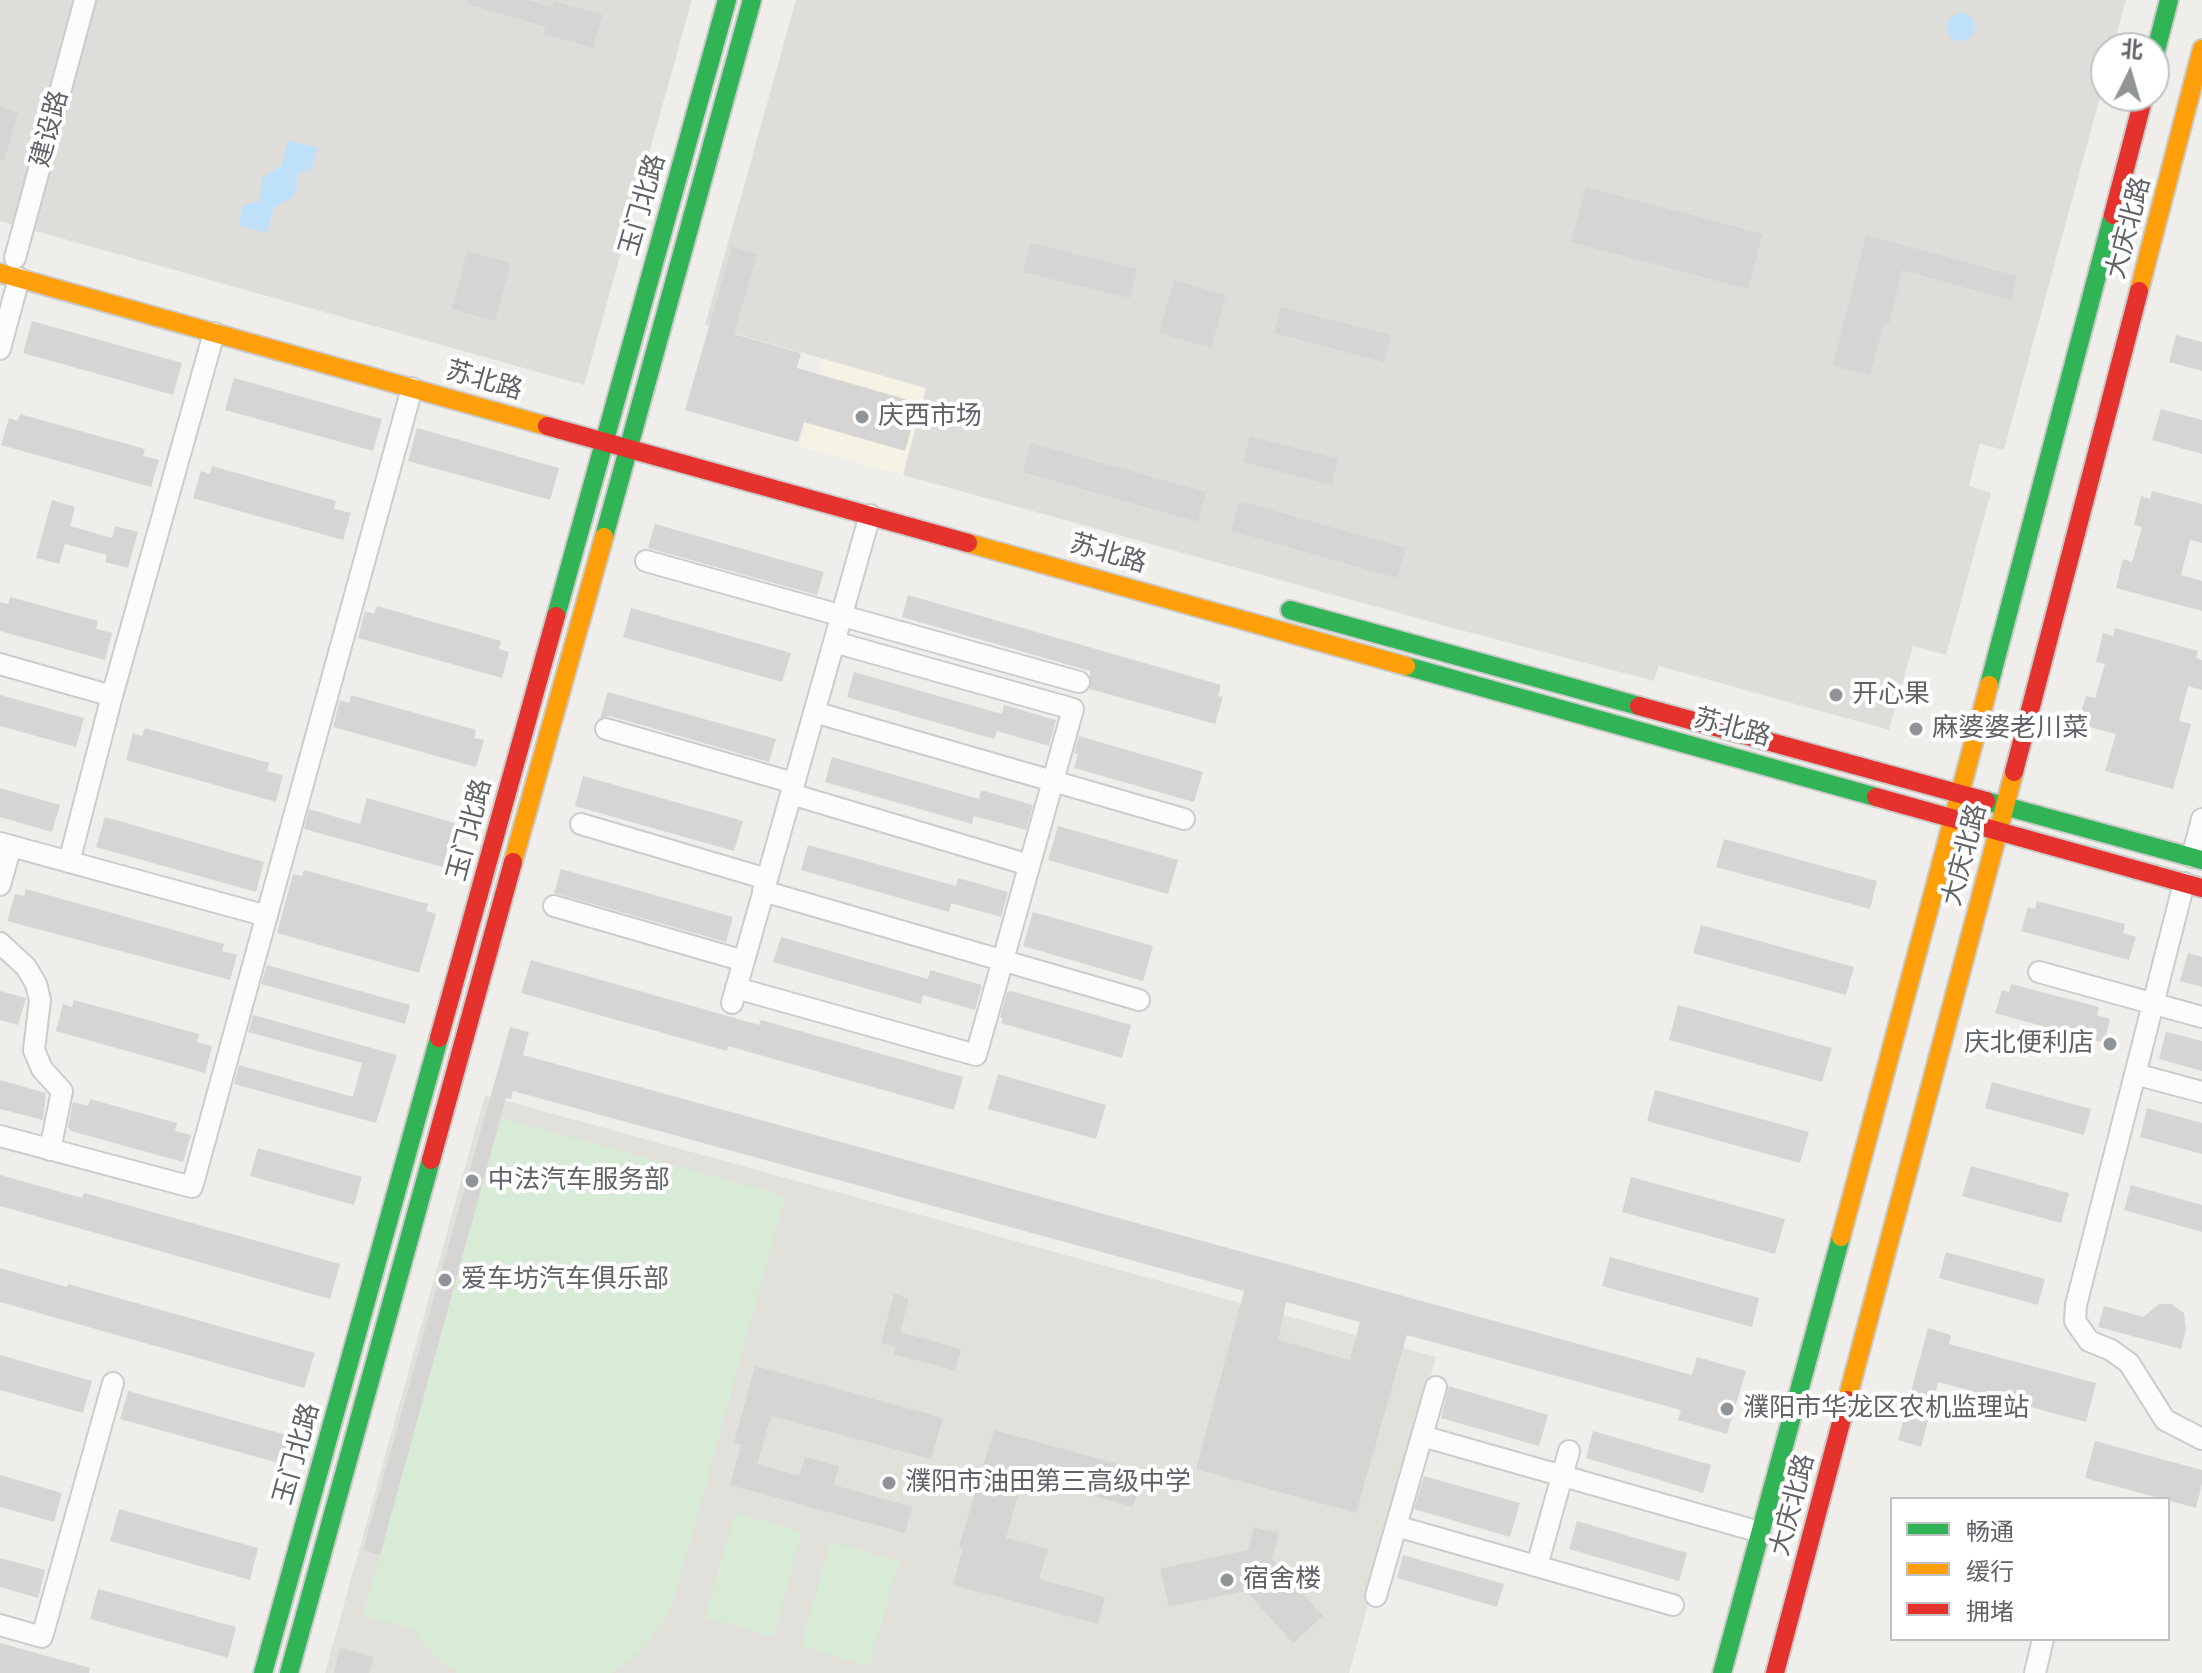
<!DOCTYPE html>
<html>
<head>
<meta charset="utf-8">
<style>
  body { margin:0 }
  #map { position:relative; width:2202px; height:1673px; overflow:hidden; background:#efeeea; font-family:Karla,"Noto Sans SC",sans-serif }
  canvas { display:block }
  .legend { position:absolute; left:1890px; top:1497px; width:280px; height:144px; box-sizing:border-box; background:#fff; border:2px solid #bfc1c3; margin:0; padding:10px 14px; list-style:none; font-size:24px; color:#5f6368 }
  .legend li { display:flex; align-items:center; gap:16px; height:40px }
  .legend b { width:40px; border:2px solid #bfc1c3 }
  .north { position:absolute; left:2090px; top:32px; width:80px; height:80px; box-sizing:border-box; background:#fff; border:2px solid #bfc1c3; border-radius:50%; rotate:5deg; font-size:22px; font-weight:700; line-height:32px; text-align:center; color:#5f6368 }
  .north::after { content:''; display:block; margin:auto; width:28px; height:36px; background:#919496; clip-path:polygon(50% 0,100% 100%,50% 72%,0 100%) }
</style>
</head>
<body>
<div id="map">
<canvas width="2202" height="1673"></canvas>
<ul class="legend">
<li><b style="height:10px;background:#30b455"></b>畅通</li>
<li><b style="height:10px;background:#ff9f0a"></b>缓行</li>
<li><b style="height:10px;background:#e5322d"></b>拥堵</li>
</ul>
<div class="north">北</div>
</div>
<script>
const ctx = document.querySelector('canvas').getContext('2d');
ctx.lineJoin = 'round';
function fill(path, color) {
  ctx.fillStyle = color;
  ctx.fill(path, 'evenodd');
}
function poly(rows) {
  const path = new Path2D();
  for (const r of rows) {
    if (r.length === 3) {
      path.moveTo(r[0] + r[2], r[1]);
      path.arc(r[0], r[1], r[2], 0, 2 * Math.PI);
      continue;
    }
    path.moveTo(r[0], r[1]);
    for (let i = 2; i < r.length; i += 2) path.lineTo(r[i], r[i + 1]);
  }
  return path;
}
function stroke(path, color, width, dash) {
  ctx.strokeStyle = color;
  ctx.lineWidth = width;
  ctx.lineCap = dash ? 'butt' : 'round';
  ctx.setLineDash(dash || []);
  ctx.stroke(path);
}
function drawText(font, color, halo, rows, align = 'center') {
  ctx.font = font + ' Karla,"Noto Sans SC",sans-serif';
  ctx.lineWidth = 8;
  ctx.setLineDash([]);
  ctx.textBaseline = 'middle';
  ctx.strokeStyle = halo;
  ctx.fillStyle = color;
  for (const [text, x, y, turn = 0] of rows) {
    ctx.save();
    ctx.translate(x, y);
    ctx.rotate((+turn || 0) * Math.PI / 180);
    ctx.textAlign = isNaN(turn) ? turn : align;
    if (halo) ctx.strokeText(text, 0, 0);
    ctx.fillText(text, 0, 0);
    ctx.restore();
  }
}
fill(poly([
  [823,359,926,389,903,475,799,446]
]), '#f7f3e4');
fill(poly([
  [0,0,692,0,584,385,0,221],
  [796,0,2126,0,2113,48,2106,48,2106,75,2004,450,1980,444,1969,486,1991,493,1946,655,1913,646,1889,730,1659,666,1654,681,1449,627,903,475,926,388,705,325]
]), '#dfddda');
fill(poly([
  [485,1095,1436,1357,1349,1673,325,1673]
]), '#e2e0da');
fill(poly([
  [501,1118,785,1196,675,1596,667,1615,643,1649,612,1673,457,1673,437,1659,411,1628,363,1616],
  [735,1513,802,1532,773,1637,705,1617],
  [831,1542,899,1561,869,1666,801,1646]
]), '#d8ebd6');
fill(poly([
  [1961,27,14],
  [289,140,318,148,310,171,297,173,297,188,294,196,274,208,267,233,238,225,243,205,259,201,263,177,281,166]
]), '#bfe0f9');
fill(poly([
  [469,0,528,0,552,7,554,1,603,15,593,48,544,34,546,27,468,4],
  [0,106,18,112,5,160,0,160],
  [1586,187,1763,234,1748,289,1571,242],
  [1866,235,2017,276,2011,300,1902,270,1889,324,1884,323,1870,375,1833,366],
  [1031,243,1137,269,1130,298,1023,272],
  [732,247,757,254,734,334,801,353,797,368,919,403,905,451,804,422,798,442,685,410],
  [467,251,511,263,495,321,452,309],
  [1174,280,1226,295,1211,348,1159,333],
  [1281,307,1391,335,1384,362,1274,333],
  [32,321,182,363,173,395,23,353],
  [2176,335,2202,342,2202,371,2169,362],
  [234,378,382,419,373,451,225,410],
  [2161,409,2202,420,2202,454,2152,440],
  [20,414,145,449,143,456,159,460,151,487,1,445,9,418,18,421],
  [417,428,559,468,550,500,408,461],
  [1250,436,1338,459,1332,485,1243,462],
  [1031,443,1206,492,1198,522,1023,472],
  [212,466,336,501,334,509,351,513,343,540,193,498,201,471,210,474],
  [2152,491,2202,504,2202,543,2190,540,2181,575,2202,581,2202,611,2116,588,2123,559,2132,562,2142,527,2134,525,2141,496,2150,499],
  [52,500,75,507,70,526,112,538,115,526,138,532,128,568,105,562,107,555,65,544,59,564,36,558],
  [1240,501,1406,548,1397,578,1231,531],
  [655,524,824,572,817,595,648,548],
  [908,595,1221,685,1218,696,1223,697,1215,724,1090,689,1090,671,902,617],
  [10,597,98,621,96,629,112,633,105,660,0,631,0,602,8,604],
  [377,606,501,641,499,649,509,652,502,678,358,638,365,611,374,614],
  [631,608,791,653,782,682,623,637],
  [2115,628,2198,651,2196,658,2202,660,2202,690,2188,686,2179,721,2191,724,2173,789,2105,771,2116,734,2078,724,2086,696,2095,698,2105,664,2096,662,2103,633,2113,636],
  [854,672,1002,714,1004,705,1056,720,1049,746,997,731,994,739,847,697],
  [608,692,776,739,769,762,610,716,600,718],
  [0,695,84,718,76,747,0,726],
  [351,695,476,730,474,738,484,740,476,767,333,727,340,700,349,703],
  [145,728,269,763,267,771,283,775,276,802,126,760,133,733,142,736],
  [1079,736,1203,772,1194,802,1074,768,1078,754,1074,753],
  [832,757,979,799,981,790,1033,805,1026,830,974,816,972,824,825,782],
  [583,776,743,821,734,851,575,806],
  [0,788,60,805,52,832,0,817],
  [367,798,455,823,443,867,304,829,309,809,360,824],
  [105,817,264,862,256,892,96,847],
  [1058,826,1178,860,1168,894,1048,860],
  [1724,839,1877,881,1870,909,1716,867],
  [808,845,956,886,958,878,1008,892,1001,917,951,903,949,912,801,870],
  [561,869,733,917,726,942,554,893],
  [304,870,428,904,426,911,436,914,419,973,277,933,293,874,302,876],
  [26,889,224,944,222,951,237,955,230,980,7,921,15,894,24,896],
  [2037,901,2125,924,2123,933,2136,937,2129,960,2021,931,2028,907,2035,909],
  [1033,912,1153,946,1143,981,1023,946],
  [1701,925,1854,967,1846,995,1693,953],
  [781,937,928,979,930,970,982,985,975,1010,923,995,921,1004,773,962],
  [2188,953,2202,957,2202,987,2180,981],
  [531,960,759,1025,761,1020,963,1077,954,1110,728,1046,727,1051,521,993],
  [267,965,410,1005,405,1024,261,984],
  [2011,984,2099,1007,2097,1015,2110,1019,2104,1043,1995,1013,2002,990,2009,992],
  [0,991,26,998,18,1025,0,1020],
  [1011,991,1131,1025,1122,1058,1001,1023,1003,1018,1000,1017,1007,992],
  [74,1000,199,1034,197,1042,212,1046,205,1073,56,1031,63,1004,72,1007],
  [1678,1005,1832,1048,1822,1082,1669,1040],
  [253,1015,397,1055,376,1123,234,1084,239,1065,353,1097,362,1063,248,1032],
  [510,1027,529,1032,523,1055,1692,1375,1697,1357,1746,1371,1727,1434,1678,1420,1681,1410,1407,1335,1356,1513,1196,1469,1244,1291,513,1091,511,1099,506,1098,380,1555,363,1550],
  [1286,1302,1360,1322,1350,1360,1278,1340],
  [2166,1032,2202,1041,2202,1071,2159,1059],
  [998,1074,1106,1105,1096,1139,988,1109],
  [0,1080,46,1093,43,1120,0,1109],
  [1992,1082,2091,1109,2084,1135,1985,1108],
  [1655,1090,1809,1132,1800,1163,1647,1121],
  [90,1099,177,1123,175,1131,191,1135,183,1162,71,1131,68,1127,73,1102,88,1106],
  [2147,1108,2202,1123,2202,1154,2140,1137],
  [258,1148,362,1177,354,1205,250,1176],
  [1971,1166,2069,1193,2061,1223,1962,1196],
  [0,1175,82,1198,84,1193,340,1264,330,1299,0,1206],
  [1631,1177,1785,1219,1775,1254,1622,1212],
  [2131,1185,2202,1205,2202,1232,2124,1210],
  [1946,1252,2045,1279,2038,1305,1939,1278],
  [1610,1257,1759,1298,1752,1327,1602,1286],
  [0,1268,67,1287,68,1284,315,1353,304,1388,0,1302],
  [894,1294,909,1298,900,1332,961,1349,955,1371,894,1354,896,1347,881,1343],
  [2159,1304,2171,1304,2184,1313,2186,1330,2181,1349,2098,1327,2104,1306,2143,1317],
  [1928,1328,1951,1335,1949,1344,2096,1383,2086,1422,1938,1382,1921,1447,1898,1440],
  [0,1355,92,1381,83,1413,0,1390],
  [755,1366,943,1418,931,1459,771,1416,757,1464,799,1476,805,1457,839,1466,834,1485,912,1507,905,1533,730,1485,741,1445,734,1443],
  [1449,1386,1548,1415,1539,1446,1441,1418],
  [128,1391,290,1436,282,1464,120,1419],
  [994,1430,1143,1471,1133,1507,1023,1477,1006,1538,1048,1549,1039,1579,1105,1597,1098,1624,953,1585,963,1548,959,1547],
  [1593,1431,1711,1465,1703,1493,1586,1458],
  [2095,1441,2202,1470,2202,1484,2196,1508,2085,1478],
  [0,1475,62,1493,54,1522,0,1507],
  [1424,1476,1520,1503,1510,1537,1414,1509],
  [119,1509,258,1548,250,1580,110,1541],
  [1577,1521,1687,1553,1679,1581,1569,1549],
  [1254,1527,1279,1533,1272,1559,1323,1616,1293,1643,1246,1591,1169,1607,1160,1569,1248,1550],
  [1403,1555,1504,1584,1497,1607,1397,1578],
  [0,1558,45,1570,38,1598,0,1587],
  [98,1589,236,1627,228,1658,90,1619],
  [0,1643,90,1668,89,1673,0,1673],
  [340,1648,374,1657,369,1673,334,1673]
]), '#d6d5d3');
const street = poly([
  [15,258,85,0],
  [0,349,19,278],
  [646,561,1079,682],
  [0,664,112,696],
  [814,712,1184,819],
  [606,729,794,783],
  [791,794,1029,865],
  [581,824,767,879],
  [0,843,267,916],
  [2192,857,2202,819],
  [69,862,112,696,214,333],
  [2184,883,2076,1305,2075,1321,2089,1341,2111,1350,2129,1363,2165,1420,2202,1439],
  [0,885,11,846],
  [763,891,1139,1000],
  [554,906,744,961],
  [0,943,26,967,36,984,40,1000,34,1050,42,1069,62,1091,50,1150],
  [2039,972,2202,1017],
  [736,988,976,1055,1003,960,1073,709,834,642],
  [732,1003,870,515],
  [2135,1074,2202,1092],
  [0,1136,192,1187,412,388],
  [1422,1436,1760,1532],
  [1396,1526,1673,1605],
  [1537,1566,1569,1451],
  [1376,1596,1436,1387],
  [0,1625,42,1637,113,1383],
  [2035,1673,2043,1639]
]);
const fast = poly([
  [2154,58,2169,0],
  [604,537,752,0],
  [1290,610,1639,706],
  [556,616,727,0],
  [1406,666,1876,797],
  [1989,685,2113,215],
  [1986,801,2202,860],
  [263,1673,439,1038],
  [289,1673,431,1160],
  [1722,1673,1841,1237]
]);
const slow = poly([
  [0,273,547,426],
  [2139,291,2202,49],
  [968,543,1406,666],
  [513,862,604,537],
  [1841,1237,1989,685],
  [1847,1400,2014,772]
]);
const jam = poly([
  [2113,215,2144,96],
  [547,426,968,543],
  [1639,706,1986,801],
  [2014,772,2139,291],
  [1876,797,2202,888],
  [439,1038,556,616],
  [431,1160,513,862],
  [1775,1673,1847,1400]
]);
stroke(street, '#cbcccc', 24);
stroke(fast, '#cacacb', 22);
stroke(slow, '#cacacb', 22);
stroke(jam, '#cacacb', 22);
stroke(street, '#fdfcfc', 20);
stroke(fast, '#30b455', 18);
stroke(slow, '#ff9f0a', 18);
stroke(jam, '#e5322d', 18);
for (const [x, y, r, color] of [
  [862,417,8,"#919496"],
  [1836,695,8,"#919496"],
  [1916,729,8,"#919496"],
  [2110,1044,8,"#919496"],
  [472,1181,8,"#919496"],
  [445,1280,8,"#919496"],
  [1727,1409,8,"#919496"],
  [889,1483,8,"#919496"],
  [1227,1580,8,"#919496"]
]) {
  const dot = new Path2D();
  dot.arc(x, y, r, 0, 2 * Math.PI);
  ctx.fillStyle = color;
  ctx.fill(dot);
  stroke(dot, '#fff', 3);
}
drawText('26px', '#5f6368', '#fff', [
  ["建设路",50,129,-75],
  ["玉门北路",643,205,-74],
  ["大庆北路",2129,228,-75],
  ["苏北路",484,381,16],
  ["苏北路",1108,554,16],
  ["苏北路",1732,728,15],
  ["玉门北路",470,830,-75],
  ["大庆北路",1965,855,-75],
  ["玉门北路",297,1454,-74],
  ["大庆北路",1793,1505,-75]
]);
drawText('26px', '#5f6368', '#fff', [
  ["庆西市场",878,417],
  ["开心果",1852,695],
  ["麻婆婆老川菜",1932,729],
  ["庆北便利店",2094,1044,"right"],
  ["中法汽车服务部",488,1181],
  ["爱车坊汽车俱乐部",461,1280],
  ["濮阳市华龙区农机监理站",1743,1409],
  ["濮阳市油田第三高级中学",905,1483],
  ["宿舍楼",1243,1580]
], 'left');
</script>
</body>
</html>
